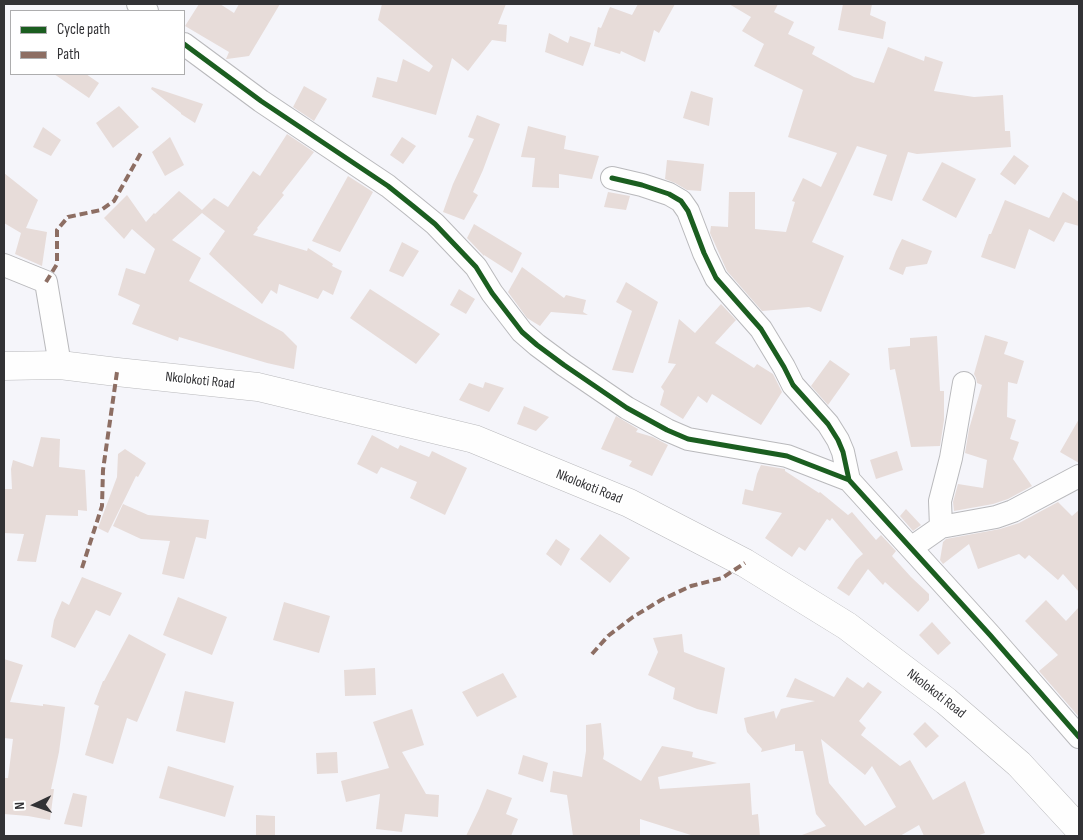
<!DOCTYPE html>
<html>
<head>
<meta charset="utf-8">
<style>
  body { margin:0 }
  #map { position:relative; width:1083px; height:840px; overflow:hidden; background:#f5f5fa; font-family:"Sofia Sans Condensed",sans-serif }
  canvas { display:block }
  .frame { position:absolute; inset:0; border:5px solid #323235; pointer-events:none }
  .legend { position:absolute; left:10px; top:10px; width:175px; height:65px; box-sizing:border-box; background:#fff; border:1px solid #adadae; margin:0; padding:6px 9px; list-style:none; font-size:15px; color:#323235 }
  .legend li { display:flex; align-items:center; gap:10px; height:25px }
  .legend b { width:25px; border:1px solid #adadae }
  .north { position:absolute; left:10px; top:780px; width:50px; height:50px; -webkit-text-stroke:4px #fff; paint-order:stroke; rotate:267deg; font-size:14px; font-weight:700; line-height:20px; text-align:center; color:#323235 }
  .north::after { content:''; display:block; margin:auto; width:18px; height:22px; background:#323235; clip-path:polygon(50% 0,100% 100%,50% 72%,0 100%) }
</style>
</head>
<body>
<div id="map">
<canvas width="1083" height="840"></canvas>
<div class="frame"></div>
<ul class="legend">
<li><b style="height:6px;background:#1b5e20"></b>Cycle path</li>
<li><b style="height:6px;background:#8d6e63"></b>Path</li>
</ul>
<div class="north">N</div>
</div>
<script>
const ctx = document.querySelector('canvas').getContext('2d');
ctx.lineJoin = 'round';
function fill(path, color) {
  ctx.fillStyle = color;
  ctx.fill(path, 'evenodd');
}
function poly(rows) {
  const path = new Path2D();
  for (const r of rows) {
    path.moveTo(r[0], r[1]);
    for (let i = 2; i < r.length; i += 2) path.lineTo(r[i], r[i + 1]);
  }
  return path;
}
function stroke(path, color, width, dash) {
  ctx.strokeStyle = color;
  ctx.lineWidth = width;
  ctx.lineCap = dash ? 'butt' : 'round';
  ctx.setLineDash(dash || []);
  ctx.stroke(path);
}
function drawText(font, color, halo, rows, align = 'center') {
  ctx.font = font + ' "Sofia Sans Condensed",sans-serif';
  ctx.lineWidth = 4;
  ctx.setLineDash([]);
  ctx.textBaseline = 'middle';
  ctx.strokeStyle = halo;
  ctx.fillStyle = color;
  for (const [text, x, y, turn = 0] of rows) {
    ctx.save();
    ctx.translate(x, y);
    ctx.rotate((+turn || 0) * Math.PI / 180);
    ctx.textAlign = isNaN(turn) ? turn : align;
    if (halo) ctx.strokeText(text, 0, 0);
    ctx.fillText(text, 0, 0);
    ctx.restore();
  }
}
fill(poly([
  [199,4,220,4,234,13,239,4,280,4,249,56,227,59,226,59,229,52,185,26],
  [382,4,506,4,498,24,507,25,506,42,492,40,468,71,452,58,436,115,372,97,377,77,397,82,403,59,429,72,433,66,378,20],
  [638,4,675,4,659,33,654,30,645,62,621,51,620,54,594,46,598,27,601,28,610,7,632,15],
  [729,4,778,4,774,12,794,22,788,34,815,47,812,54,854,77,874,83,888,47,924,61,925,56,943,62,934,91,974,97,1003,95,1005,131,1010,131,1011,147,917,154,908,152,892,201,873,195,887,155,857,146,812,242,844,256,821,312,809,307,762,311,727,271,710,233,711,226,728,227,729,192,755,192,755,229,786,232,795,202,792,201,803,178,821,187,837,153,788,137,803,90,754,66,764,44,742,31,751,17],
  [843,4,872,4,870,15,886,22,883,39,838,30],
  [549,33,568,43,570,36,591,43,583,66,545,52],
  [54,74,86,74,99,83,89,98],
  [304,86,327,99,314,121,293,107],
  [152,87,203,104,195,123,181,114,181,113,151,89],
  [691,91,713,98,709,126,683,118],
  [119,106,139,127,113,148,96,123],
  [477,115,500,124,483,170,473,192,478,195,464,220,443,212,453,184,474,139,468,137],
  [528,126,566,136,564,149,599,156,592,179,559,174,559,188,532,187,535,158,521,157],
  [43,127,61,140,51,156,33,147],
  [287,134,314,152,282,193,284,195,257,228,258,229,253,235,307,251,308,248,333,264,332,266,342,271,333,295,323,290,318,299,279,284,277,294,271,290,262,304,209,254,225,231,202,213,172,240,201,258,189,281,283,332,297,346,294,369,267,363,179,337,178,341,132,324,140,305,118,295,126,268,145,274,155,249,132,229,124,239,104,218,127,195,146,222,154,213,155,214,179,191,202,210,214,198,228,207,253,171,260,176],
  [170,137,184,165,165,176,152,152],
  [402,137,416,146,403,164,390,155],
  [1014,155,1029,166,1015,185,1000,174],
  [667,160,704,164,701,191,687,190,675,183,665,179],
  [942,162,976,179,956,218,922,200],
  [4,173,38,200,26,228,47,232,42,266,15,254,21,233,4,223],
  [348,176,373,192,340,252,312,241],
  [608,192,630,196,626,210,604,207],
  [1063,192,1079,202,1079,226,1065,222,1054,242,1029,229,1015,269,981,257,989,234,991,234,1005,200,1049,218],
  [474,224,522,253,512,273,484,255,484,256,467,238],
  [902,239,932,251,927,264,906,267,903,275,889,269,896,251],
  [402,242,419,251,403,277,389,271],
  [522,267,564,298,566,295,586,300,583,312,588,315,551,312,540,326,527,318,508,292],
  [626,282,658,302,633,373,612,370,632,311,616,302],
  [370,289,440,334,416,364,350,318],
  [459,289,475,299,466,314,450,305],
  [721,304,736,320,715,343,754,368,757,364,773,374,782,392,761,425,712,394,707,403,698,396,683,419,660,405,664,391,661,387,676,364,668,363,679,319,695,333],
  [985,335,1008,342,1004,354,1024,361,1017,384,1008,382,1007,417,1016,420,1010,439,1019,442,1013,459,1032,486,1008,499,993,504,954,511,953,502,958,484,983,488,987,460,965,453,969,429,982,385,977,383,976,378,974,374],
  [937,336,940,391,944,391,944,420,940,446,911,447,895,369,890,370,888,348,910,346,910,338],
  [830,360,850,374,828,405,811,386],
  [485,382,504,388,489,412,459,400,469,383,483,388],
  [524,406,549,417,536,431,517,424],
  [616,416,638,429,636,432,653,437,668,445,652,476,629,466,632,461,601,449],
  [1079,419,1079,463,1060,452],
  [372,435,398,449,400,445,429,457,432,451,467,468,445,515,410,498,417,482,381,467,377,474,357,464],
  [41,437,60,439,59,467,85,470,87,511,78,510,78,516,46,515,36,562,17,561,24,534,4,533,4,489,12,489,11,469,13,460,33,467],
  [125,449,146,463,138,477,136,476,108,533,98,528,117,477,118,454],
  [897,451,903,470,876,479,870,460],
  [761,465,785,469,785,471,819,493,820,492,848,515,852,512,876,540,881,535,896,551,892,556,911,577,929,594,929,600,918,612,885,582,883,585,868,569,849,596,837,588,856,560,863,554,832,518,830,521,827,519,805,551,799,547,792,557,765,538,782,513,742,504,745,489,753,491,757,474],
  [1058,502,1072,516,1079,510,1079,592,1063,574,1058,580,1029,555,1025,559,1019,554,978,569,969,544,943,564,940,560,943,542,946,539,1000,529,1019,523],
  [123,504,148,515,209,520,206,539,196,537,184,579,162,574,170,541,141,539,113,526],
  [906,509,921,525,913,531,900,516],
  [600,534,630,558,610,583,580,559],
  [556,539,570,549,561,566,546,554],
  [82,577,122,593,110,616,96,610,75,648,51,637,54,620,62,601,69,605],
  [178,597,227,617,212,655,163,635],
  [1046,600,1066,621,1079,607,1079,717,1039,671,1058,655,1025,621],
  [284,602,330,616,319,653,273,640],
  [932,622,951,643,938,655,919,635],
  [129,634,166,654,137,722,127,718,113,764,85,755,99,706,94,704,103,681,104,681],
  [682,634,684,652,725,668,717,714,697,709,673,699,675,688,648,675,658,652,653,638],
  [4,659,23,665,10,702,43,706,43,704,65,707,59,752,51,789,54,789,50,820,28,816,4,814,5,778,8,778,13,739,4,738],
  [375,668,376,695,345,696,344,670],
  [503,673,517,697,477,717,462,692],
  [847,677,863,688,868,682,882,692,859,721,866,728,861,735,900,766,910,760,933,800,965,781,985,833,976,836,924,836,919,825,900,836,802,836,802,835,826,826,816,814,803,751,795,751,795,744,761,752,762,749,747,732,744,718,774,711,776,719,781,709,815,701,786,697,795,678,834,697],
  [821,739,865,775,872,766,896,807,865,826,829,783],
  [185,691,234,702,225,743,176,731],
  [412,709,424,745,402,752,426,794,439,795,438,817,405,814,402,832,376,829,380,794,346,802,341,781,389,768,373,722],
  [925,722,939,736,926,748,913,734],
  [601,723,604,754,603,759,641,781,662,746,693,752,692,757,717,763,658,777,660,789,750,783,752,815,758,814,760,836,694,836,640,819,640,836,573,836,567,795,550,792,553,771,582,777,586,751,586,725],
  [337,752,338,773,317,774,316,753],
  [523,755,548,763,543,782,518,774],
  [168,766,234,786,225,817,159,798],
  [487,789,512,798,506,814,518,819,511,836,466,836,479,809],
  [73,793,87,796,82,827,64,824],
  [256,815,275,816,275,836,256,836]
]), '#e7dcd9');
const minor = poly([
  [138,4,147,11],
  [184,44,261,101,388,186,413,206,435,224,476,267,492,293,522,332,537,345,564,365,627,408,667,430,688,439,787,456,849,480,990,635,1079,737],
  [612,178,642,185,669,194,681,201,688,211,704,253,716,278,761,329,784,367,793,385,828,424,838,440,843,452,849,480],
  [4,265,46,282,60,365],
  [941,527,940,501,951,458,964,383],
  [911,548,941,527,996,517,1013,511,1079,476]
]);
const secondary = poly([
  [4,366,60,365,117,372,258,387,474,439,629,503,745,563,847,626,946,701,1019,764,1079,829]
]);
stroke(minor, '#b9b9bc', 24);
stroke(secondary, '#b9b9bc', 29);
stroke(minor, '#fefefe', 22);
stroke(secondary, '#fefefe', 28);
stroke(poly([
  [46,282,57,264,57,230,68,217,101,210,114,201,142,151],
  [82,568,102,506,103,470,117,372],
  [592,654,608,636,633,617,661,600,691,586,722,578,745,563]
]), '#8d6e63', 4, [8, 4]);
stroke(poly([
  [184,44,261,101,388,186,413,206,435,224,476,267,492,293,522,332,537,345,564,365,627,408,667,430,688,439,787,456,849,480,990,635,1079,737],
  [612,178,642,185,669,194,681,201,688,211,704,253,716,278,761,329,784,367,793,385,828,424,838,440,843,452,849,480]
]), '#1b5e20', 5);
drawText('14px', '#323235', '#fff', [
  ["Nkolokoti Road",200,381,6],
  ["Nkolokoti Road",589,487,22],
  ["Nkolokoti Road",936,694,38]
]);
</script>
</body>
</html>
